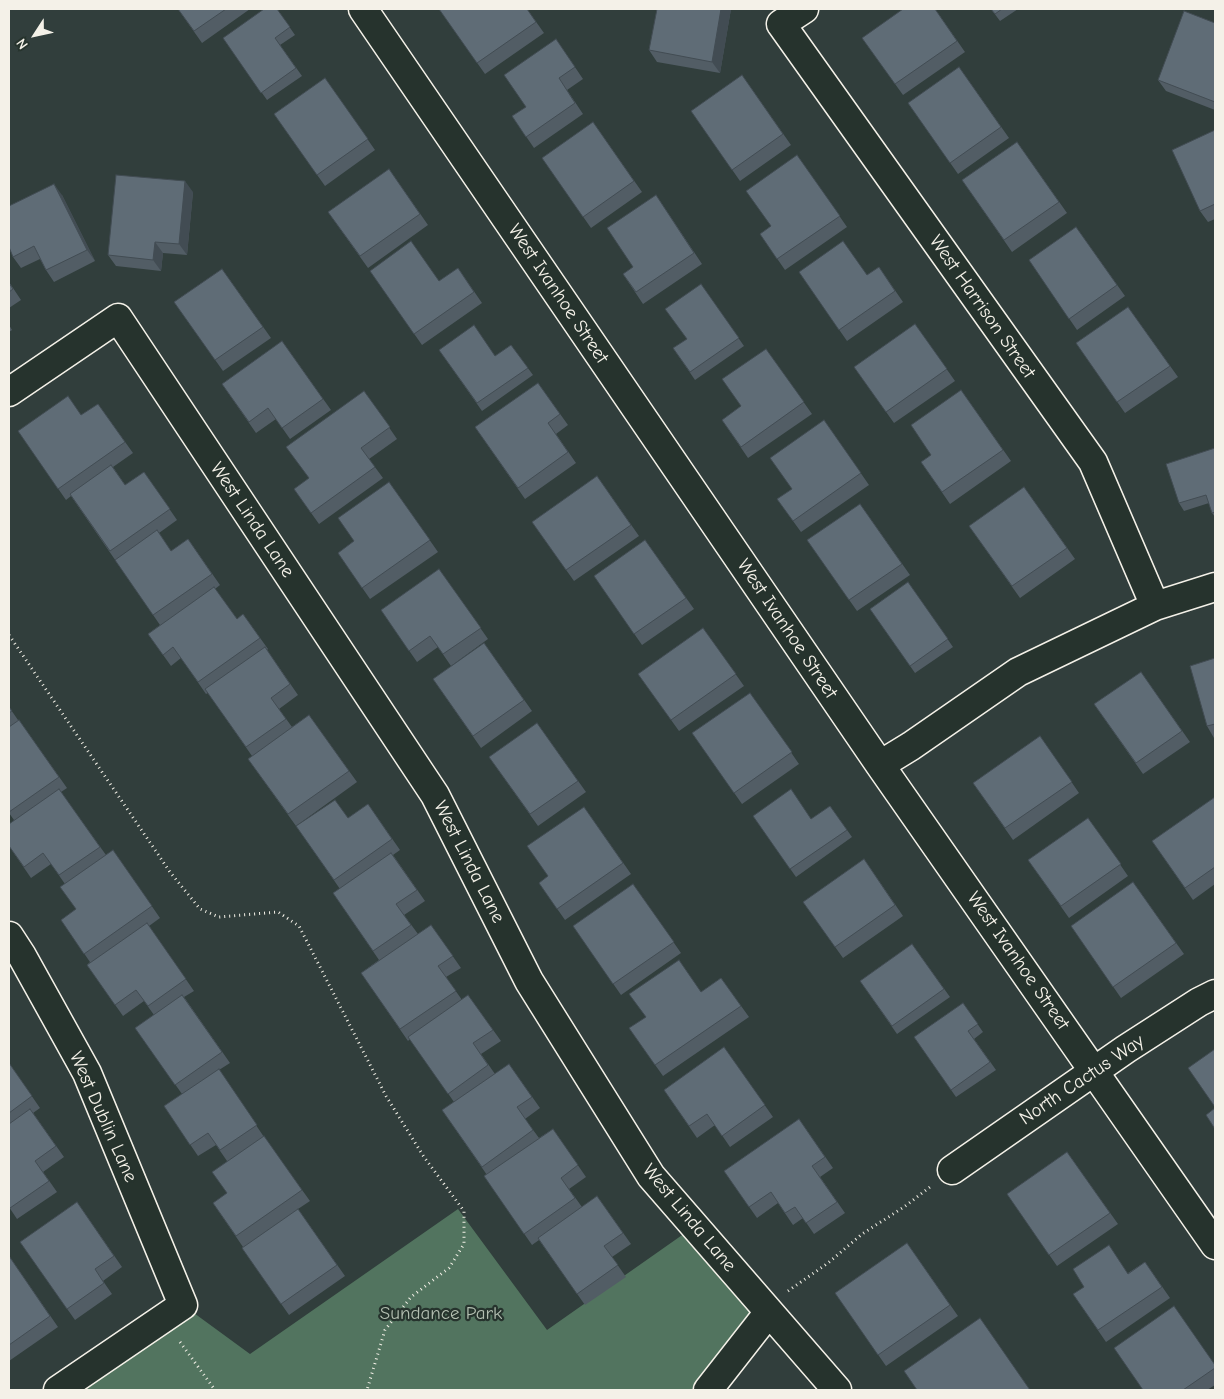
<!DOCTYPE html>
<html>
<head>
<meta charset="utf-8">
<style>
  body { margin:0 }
  #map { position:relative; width:1224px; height:1399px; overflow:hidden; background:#313e3c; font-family:"Comic Neue",sans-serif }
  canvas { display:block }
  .frame { position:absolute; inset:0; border:10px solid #f4f1e8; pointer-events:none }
  .north { position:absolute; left:10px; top:10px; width:50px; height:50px; -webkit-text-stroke:4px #26332d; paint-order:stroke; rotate:235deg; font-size:14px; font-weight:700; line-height:20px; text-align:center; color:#f4f1e8 }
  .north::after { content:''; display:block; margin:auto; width:18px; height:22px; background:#f4f1e8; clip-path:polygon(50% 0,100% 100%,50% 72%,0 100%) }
</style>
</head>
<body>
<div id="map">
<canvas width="1224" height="1399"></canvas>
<div class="frame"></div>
<div class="north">N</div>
</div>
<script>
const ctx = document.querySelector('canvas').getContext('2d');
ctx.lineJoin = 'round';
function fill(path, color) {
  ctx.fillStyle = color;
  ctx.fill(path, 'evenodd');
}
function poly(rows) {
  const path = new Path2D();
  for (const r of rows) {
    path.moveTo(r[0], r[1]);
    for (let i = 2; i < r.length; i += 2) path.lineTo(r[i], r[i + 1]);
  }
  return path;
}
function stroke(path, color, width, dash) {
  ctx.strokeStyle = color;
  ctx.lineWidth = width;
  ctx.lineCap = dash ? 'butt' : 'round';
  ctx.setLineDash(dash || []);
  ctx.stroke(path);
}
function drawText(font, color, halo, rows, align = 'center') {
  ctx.font = font + ' "Comic Neue",sans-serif';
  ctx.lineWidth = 4.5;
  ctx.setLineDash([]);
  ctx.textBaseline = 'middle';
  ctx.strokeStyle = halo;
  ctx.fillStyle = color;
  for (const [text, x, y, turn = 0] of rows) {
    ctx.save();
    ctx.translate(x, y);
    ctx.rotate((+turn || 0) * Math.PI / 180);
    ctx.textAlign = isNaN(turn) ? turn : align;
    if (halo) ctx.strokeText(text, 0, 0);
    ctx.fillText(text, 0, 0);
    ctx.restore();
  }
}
fill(poly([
  [458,1209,547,1330,695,1226,769,1312,708,1390,58,1390,183,1305,250,1354]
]), '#52745f');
const street = poly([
  [363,9,880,765,1215,1245],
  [804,9,781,24,1093,462,1155,606],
  [9,392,118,318,435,795,529,981,651,1176,837,1390],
  [880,765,911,746,1018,672,1155,606,1215,587],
  [9,936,22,956,87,1073,183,1305,58,1390],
  [952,1170,1126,1049,1199,1002,1215,994],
  [708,1390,769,1312]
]);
stroke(street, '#f4f1e8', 31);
stroke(poly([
  [9,635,170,872,200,909,219,917,278,912,299,926,386,1096,424,1157,464,1211,464,1244,449,1268,411,1297,385,1330,367,1390],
  [788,1291,828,1263,862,1234,904,1207,930,1187],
  [180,1342,215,1390]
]), '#f4f1e8', 3, [1, 4]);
stroke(street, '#26332d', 28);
fill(poly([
  [178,9,250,9,202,43],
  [277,9,295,35,280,45,302,76,267,100,223,38],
  [439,9,527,9,544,33,485,74],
  [731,9,720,73,657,62,649,50],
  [935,9,965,52,903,95,862,38],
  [991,9,1018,9,1000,21],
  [1215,23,1215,110,1166,91,1158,80],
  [556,39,583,79,567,90,583,114,534,148,512,116,526,107],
  [959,67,1009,138,958,174,908,103],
  [742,75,791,145,740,181,691,111],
  [325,78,375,150,325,186,274,114],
  [593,122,642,192,591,228,542,158],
  [1215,130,1215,219,1208,222,1200,211],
  [1017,142,1067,213,1012,252,962,180],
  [797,155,847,227,785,270,760,234,771,226],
  [389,169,428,225,368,268,328,212],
  [193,192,187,255,163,253,161,271,116,266,108,255],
  [62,195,95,261,54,282,46,270,40,259,21,268,13,257],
  [656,195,702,264,643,304,623,274,633,267],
  [1076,227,1125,296,1077,330,1029,260],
  [879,267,903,302,847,341,799,272,867,275],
  [458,268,482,303,422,345,370,271,439,281],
  [222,269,271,338,223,371,174,302],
  [9,282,21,300,9,308],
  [701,284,744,346,695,380,673,348,687,339],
  [1128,307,1178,377,1125,413,1076,343],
  [915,324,955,381,894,423,854,367],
  [9,325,12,330,9,332],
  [282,341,331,410,290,439,276,419,256,433,222,384],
  [511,345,533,375,482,411,439,350,495,356],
  [766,349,812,414,748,458,722,420,741,406],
  [538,383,568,425,556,434,576,463,525,499,475,427],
  [961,390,1011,461,950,504,921,462,931,455],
  [364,391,397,439,369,459,383,478,319,524,294,489,309,479],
  [98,404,133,453,113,467,125,485,144,472,177,520,159,533,171,551,188,539,220,585,215,589,237,619,243,614,268,649,267,650,298,695,279,709,292,727,309,715,357,782,296,826,248,759,252,756,208,693,206,694,181,658,171,666,148,634,160,625,71,496,66,500,18,431,81,415],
  [824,420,869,485,801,532,777,499,792,489],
  [1215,448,1215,517,1212,513,1209,503,1184,511,1179,503],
  [597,476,639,536,574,581,532,522],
  [389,482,438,552,370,599,338,553,354,541],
  [1024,487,1075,559,1020,598,969,526],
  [860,504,910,575,857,611,807,540],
  [645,540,694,609,642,645,594,576],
  [439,569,488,639,451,666,438,647,417,662,381,610],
  [908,582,953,647,915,673,870,609],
  [703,628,744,686,679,731,638,674],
  [484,643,532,711,481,748,433,679],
  [1215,658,1215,737,1214,738,1207,726],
  [1141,672,1190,742,1143,774,1094,704],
  [750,693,799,764,742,804,692,733],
  [9,707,18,720,19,720,67,788,61,792,106,855,113,850,160,918,149,926,194,991,184,997,230,1063,219,1070,264,1137,310,1201,298,1209,345,1276,289,1315,242,1248,243,1247,213,1203,227,1193,227,1161,216,1145,198,1156,164,1106,182,1094,135,1028,154,1015,144,1001,123,1016,87,965,90,962,61,920,76,909,65,884,51,864,31,878,9,846,14,820,9,813],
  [537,723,586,792,538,826,489,757],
  [1040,736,1079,793,1013,840,973,783],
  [1215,797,1215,884,1193,900,1152,841],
  [368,804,400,850,393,855,425,901,404,915,418,934,431,925,461,968,446,977,462,1000,468,995,501,1041,481,1054,495,1074,509,1064,540,1108,525,1119,539,1138,553,1129,586,1177,569,1189,582,1207,597,1196,631,1244,612,1257,626,1277,585,1305,539,1240,532,1245,484,1176,487,1175,442,1110,454,1102,410,1039,408,1041,361,973,379,960,333,893,340,889,296,826,348,818],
  [830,806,852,837,796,877,753,816,811,819],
  [584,807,631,874,565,920,539,883,548,876],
  [1088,818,1128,876,1069,918,1028,860],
  [864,859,903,916,843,958,803,902],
  [1133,882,1184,954,1121,998,1071,926],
  [633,884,681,953,621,995,573,926],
  [912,944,950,997,897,1034,860,981],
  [721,978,749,1017,663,1076,629,1028,701,992],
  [963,1003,983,1032,974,1039,996,1070,956,1097,914,1037],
  [724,1047,773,1117,730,1147,715,1125,697,1138,664,1090],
  [9,1063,40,1108,33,1113,64,1157,43,1172,57,1192,17,1219,9,1207],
  [799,1119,833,1168,820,1177,845,1213,814,1234,803,1218,793,1225,778,1203,757,1218,724,1171],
  [1067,1152,1118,1224,1057,1266,1007,1194],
  [77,1202,122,1267,103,1281,112,1294,75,1320,20,1242],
  [907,1243,958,1316,886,1366,835,1293],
  [9,1256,58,1327,9,1361],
  [1145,1262,1170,1298,1106,1342,1073,1294,1128,1273],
  [1215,1365,1215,1385,1207,1390,1143,1390]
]), '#525d65');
fill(poly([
  [721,9,731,9,720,73,712,62],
  [185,181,193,192,187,255,179,244],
  [54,184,62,195,95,261,87,250],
  [155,242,163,253,161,271,153,260]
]), '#424c53');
const building = poly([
  [178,9,226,9,194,31,178,9],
  [264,9,277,9,290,27,275,38,296,68,261,93,223,38,264,9],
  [439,9,527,9,536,22,477,63,439,9],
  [657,9,721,9,712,62,649,50,657,9],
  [903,9,935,9,957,41,895,84,862,38,903,9],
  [991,9,1002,9,995,14,991,9],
  [1184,11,1215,23,1215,102,1158,80,1184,11],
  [556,39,575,67,559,78,575,103,526,137,512,116,526,107,504,75,556,39],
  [959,67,1001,127,950,163,908,103,959,67],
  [742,75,783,134,732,170,691,111,742,75],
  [325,78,368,139,317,175,274,114,325,78],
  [593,122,634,181,583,217,542,158,593,122],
  [1215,130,1215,204,1200,211,1172,150,1215,130],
  [1017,142,1059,202,1004,240,962,180,1017,142],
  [797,155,840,216,777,259,760,234,771,226,746,191,797,155],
  [389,169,420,214,360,256,328,212,389,169],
  [116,175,185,181,179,244,155,242,153,260,108,255,116,175],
  [54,184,87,250,46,270,34,246,13,257,9,247,9,206,54,184],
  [656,195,694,253,636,292,623,274,633,267,607,228,656,195],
  [1076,227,1117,285,1069,319,1029,260,1076,227],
  [411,241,439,281,458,268,474,292,414,334,370,271,411,241],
  [843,241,867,275,879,267,895,291,839,330,799,272,843,241],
  [222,269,263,327,215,360,174,302,222,269],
  [9,283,13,289,9,292,9,283],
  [701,284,739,338,690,372,673,348,687,339,665,309,701,284],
  [1128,307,1170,366,1117,402,1076,343,1128,307],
  [915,324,947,369,886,412,854,367,915,324],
  [474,325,495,356,511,345,528,368,477,403,439,350,474,325],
  [282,341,323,399,282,428,268,408,249,422,222,384,282,341],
  [766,349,804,402,741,447,722,420,741,406,722,379,766,349],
  [538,383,560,414,548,423,568,452,518,488,475,427,538,383],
  [961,390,1003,450,942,492,921,462,931,455,911,425,961,390],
  [364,391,390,427,361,448,375,467,311,513,294,489,309,478,286,447,364,391],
  [68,396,81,415,98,404,125,442,58,489,18,431,68,396],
  [824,420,861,473,793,521,777,499,792,489,770,458,824,420],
  [1215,448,1215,512,1212,513,1206,495,1179,503,1166,464,1215,448],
  [111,465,125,485,144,472,170,509,110,551,70,494,111,465],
  [597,476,631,525,566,570,532,522,597,476],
  [389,482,430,540,362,588,338,553,354,541,338,518,389,482],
  [1024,487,1067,548,1012,586,969,526,1024,487],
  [860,504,902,564,849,600,807,540,860,504],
  [157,530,171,551,188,539,212,574,153,615,115,560,157,530],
  [645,540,686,598,634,634,594,576,645,540],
  [439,569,481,628,443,654,430,636,409,651,381,610,439,569],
  [908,582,948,639,910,666,870,609,908,582],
  [214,587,237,619,243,614,260,638,198,682,173,647,163,655,148,634,214,587],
  [703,628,736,674,671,720,638,674,703,628],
  [484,643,524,700,473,736,433,679,484,643],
  [265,647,290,684,271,698,286,719,246,747,205,689,265,647],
  [1215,658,1215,724,1207,726,1190,666,1215,658],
  [1141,672,1182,731,1136,763,1094,704,1141,672],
  [750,693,792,752,734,793,692,733,750,693],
  [9,707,12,711,9,713,9,707],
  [309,715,349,771,288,814,248,759,309,715],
  [19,720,59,777,9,812,9,727,19,720],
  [537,723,578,781,530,814,489,757,537,723],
  [1040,736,1072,782,1005,828,973,783,1040,736],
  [59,789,100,847,59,875,43,853,24,867,9,846,9,824,59,789],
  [791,789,811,819,830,806,847,830,790,869,753,816,791,789],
  [1215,797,1215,867,1185,888,1152,841,1215,797],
  [335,800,348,818,368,804,392,839,334,880,296,826,335,800],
  [584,807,623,863,557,909,539,883,548,876,527,846,584,807],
  [1088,818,1121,864,1061,906,1028,860,1088,818],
  [113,850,152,906,84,954,61,920,76,909,60,887,113,850],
  [391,853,417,890,396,904,411,925,373,951,333,893,391,853],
  [864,859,895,905,835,947,803,902,864,859],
  [1133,882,1176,943,1113,987,1071,926,1133,882],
  [633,884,674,942,613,984,573,926,633,884],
  [147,923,186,979,148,1006,136,990,115,1005,87,965,147,923],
  [431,925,453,956,438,966,456,991,400,1029,361,973,431,925],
  [912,944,944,989,892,1026,860,981,912,944],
  [679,960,701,992,721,978,741,1006,655,1065,629,1028,646,1017,629,994,679,960],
  [182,995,222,1052,175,1085,135,1028,182,995],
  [468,995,493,1030,473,1043,488,1065,448,1094,408,1037,468,995],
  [963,1003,978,1024,968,1031,990,1062,951,1090,914,1037,963,1003],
  [724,1047,765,1105,722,1136,707,1114,689,1126,664,1090,724,1047],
  [1215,1049,1215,1107,1188,1068,1215,1049],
  [9,1063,32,1096,9,1113,9,1063],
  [509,1064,532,1097,517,1107,533,1130,482,1167,442,1110,509,1064],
  [219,1069,257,1125,220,1150,208,1133,190,1145,164,1106,219,1069],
  [1215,1108,1215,1129,1206,1115,1215,1108],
  [30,1109,56,1146,35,1161,49,1181,10,1208,9,1207,9,1124,30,1109],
  [799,1119,825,1157,812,1166,837,1202,806,1223,795,1207,785,1213,771,1192,749,1207,724,1171,799,1119],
  [553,1129,578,1165,561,1178,575,1198,524,1234,484,1176,553,1129],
  [264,1136,302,1190,236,1236,213,1203,227,1193,212,1172,264,1136],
  [1067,1152,1110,1213,1049,1255,1007,1194,1067,1152],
  [597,1196,623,1233,604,1246,618,1265,577,1294,538,1238,597,1196],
  [77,1202,114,1256,95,1269,104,1283,67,1309,20,1242,77,1202],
  [298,1209,337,1265,281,1304,242,1248,298,1209],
  [907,1243,950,1305,878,1355,835,1293,907,1243],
  [1109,1245,1128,1274,1145,1262,1162,1287,1098,1330,1073,1294,1084,1287,1073,1269,1109,1245],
  [9,1256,50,1316,9,1345,9,1256],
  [1174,1306,1215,1365,1215,1368,1183,1390,1143,1390,1114,1348,1174,1306],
  [980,1318,1030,1390,917,1390,904,1371,980,1318]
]);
fill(building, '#5f6c76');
stroke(building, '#424c53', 1);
drawText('19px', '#f4f1e8', '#26332d', [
  ["West Ivanhoe Street",558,294,56],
  ["West Harrison Street",982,307,55],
  ["West Linda Lane",252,520,56],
  ["West Ivanhoe Street",787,629,56],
  ["West Linda Lane",469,862,63],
  ["West Ivanhoe Street",1018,961,55],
  ["North Cactus Way",1082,1080,-34],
  ["West Dublin Lane",103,1117,66],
  ["West Linda Lane",689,1218,50]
]);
drawText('19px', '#b3bfb1', '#26332d', [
  ["Sundance Park",441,1314]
]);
</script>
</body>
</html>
